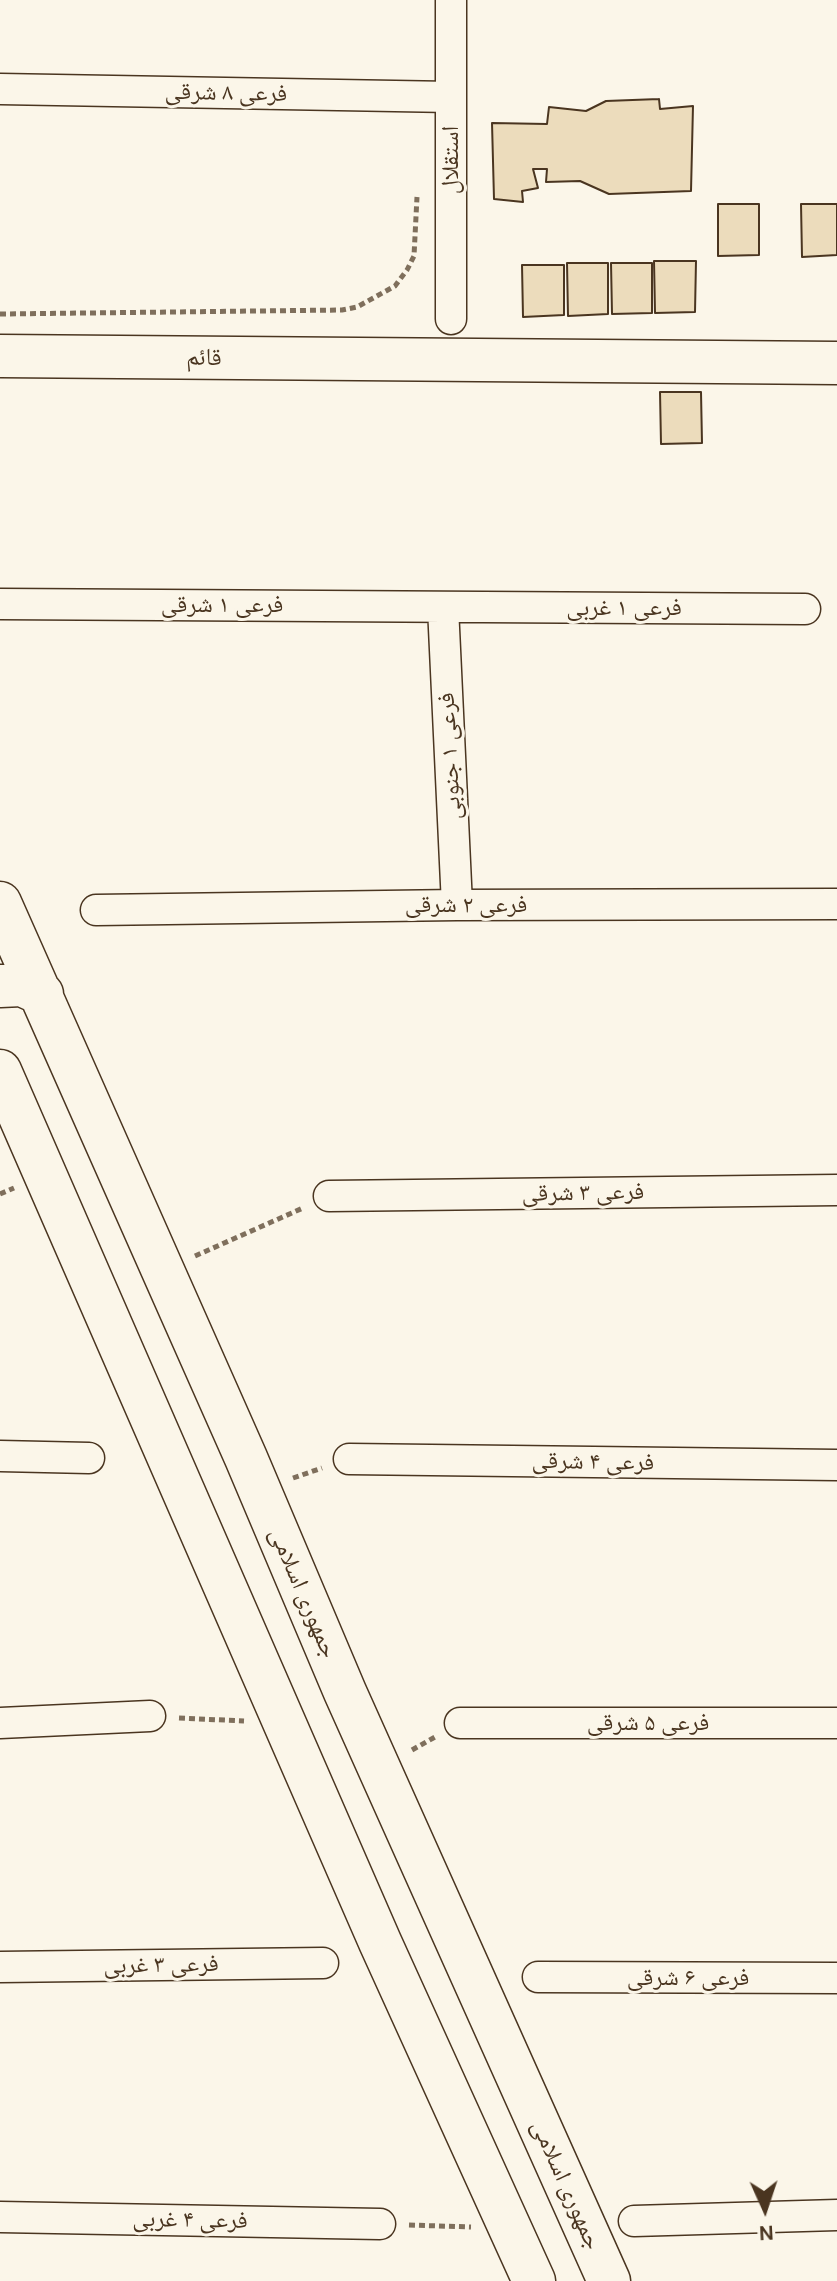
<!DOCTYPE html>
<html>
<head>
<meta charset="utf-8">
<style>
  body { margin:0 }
  #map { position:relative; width:837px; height:2281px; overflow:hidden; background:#fbf6e9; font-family:Karla,sans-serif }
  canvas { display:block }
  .north { position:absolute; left:725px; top:2169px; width:80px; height:80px; -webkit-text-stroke:6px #fbf6e9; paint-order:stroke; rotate:177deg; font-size:22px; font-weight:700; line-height:32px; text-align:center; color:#4a3520 }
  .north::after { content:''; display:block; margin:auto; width:28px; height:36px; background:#4a3520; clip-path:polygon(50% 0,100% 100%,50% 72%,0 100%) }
</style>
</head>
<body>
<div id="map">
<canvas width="837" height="2281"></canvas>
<div class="north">N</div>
</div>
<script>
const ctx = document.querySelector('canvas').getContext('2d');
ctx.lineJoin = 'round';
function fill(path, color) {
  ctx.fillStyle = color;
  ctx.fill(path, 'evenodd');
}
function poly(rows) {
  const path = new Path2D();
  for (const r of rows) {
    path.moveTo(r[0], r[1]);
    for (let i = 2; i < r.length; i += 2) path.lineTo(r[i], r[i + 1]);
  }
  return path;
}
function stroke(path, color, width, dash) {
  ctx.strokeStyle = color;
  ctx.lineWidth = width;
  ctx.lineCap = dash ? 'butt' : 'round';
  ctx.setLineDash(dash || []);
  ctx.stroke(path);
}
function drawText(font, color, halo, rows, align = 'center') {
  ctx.font = font + ' Karla,"Noto Naskh Arabic",sans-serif';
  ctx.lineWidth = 6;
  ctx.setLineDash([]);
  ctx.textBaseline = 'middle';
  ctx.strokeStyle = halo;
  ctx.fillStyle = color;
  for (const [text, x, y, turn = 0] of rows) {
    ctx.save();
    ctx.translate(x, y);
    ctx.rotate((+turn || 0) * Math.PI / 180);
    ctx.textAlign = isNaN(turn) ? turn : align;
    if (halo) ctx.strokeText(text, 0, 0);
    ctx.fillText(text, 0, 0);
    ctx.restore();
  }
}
const building = poly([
  [659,99,660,109,693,106,691,191,609,194,580,181,546,182,547,169,533,169,538,188,522,191,523,202,494,199,492,123,547,124,549,107,586,111,606,101,659,99],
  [718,204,759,204,759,255,718,256,718,204],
  [801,204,837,204,837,255,802,257,801,204],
  [654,261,696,261,695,312,655,313,654,261],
  [567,263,608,263,608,314,568,316,567,263],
  [611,263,652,263,652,313,612,314,611,263],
  [522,265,564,265,564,315,523,317,522,265],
  [660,392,701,392,702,443,661,444,660,392]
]);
fill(building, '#ecdcbc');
stroke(building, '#4a3520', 2);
const street = poly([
  [0,89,451,97],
  [451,319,451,0],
  [0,604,805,609],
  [443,607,457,905],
  [96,910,457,905,837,904],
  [329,1196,837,1190],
  [0,1456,89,1458],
  [349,1459,837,1465],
  [0,1723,150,1716],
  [460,1723,837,1723],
  [0,1967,323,1963],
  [538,1977,837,1978],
  [0,2217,380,2224],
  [634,2221,837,2215]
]);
const secondary = poly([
  [0,356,837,363],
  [0,903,246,1458,345,1692,609,2281],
  [0,986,22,985,42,994],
  [0,1071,380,1942,534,2281]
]);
stroke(street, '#4a3520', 33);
stroke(secondary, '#4a3520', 45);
stroke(poly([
  [0,314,342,310,357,307,395,286,407,270,414,256,417,197],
  [0,1194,14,1188],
  [195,1256,303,1208],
  [293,1478,322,1468],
  [179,1718,244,1721],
  [412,1750,435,1737],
  [409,2225,471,2227]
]), '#7f6f5c', 5, [6, 4]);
stroke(street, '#fbf6e9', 30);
stroke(secondary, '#fbf6e9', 42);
drawText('24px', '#4a3520', '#fbf6e9', [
  ["فرعی ۸ شرقی",226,93,1],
  ["استقلال",451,160,-90],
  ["قائم",204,358,1],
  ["فرعی ۱ شرقی",222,605],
  ["فرعی ۱ غربی",624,608],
  ["فرعی ۱ جنوبی",450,756,-93],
  ["فرعی ۲ شرقی",466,905],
  ["فرعی ۳ شرقی",583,1193,-1],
  ["فرعی ۴ شرقی",593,1462,1],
  ["جمهوری اسلامی",303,1593,67],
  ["فرعی ۵ شرقی",648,1723],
  ["فرعی ۳ غربی",161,1965,-1],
  ["فرعی ۶ شرقی",688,1978],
  ["جمهوری اسلامی",566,2185,66],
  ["فرعی ۴ غربی",190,2220,1]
]);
</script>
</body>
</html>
